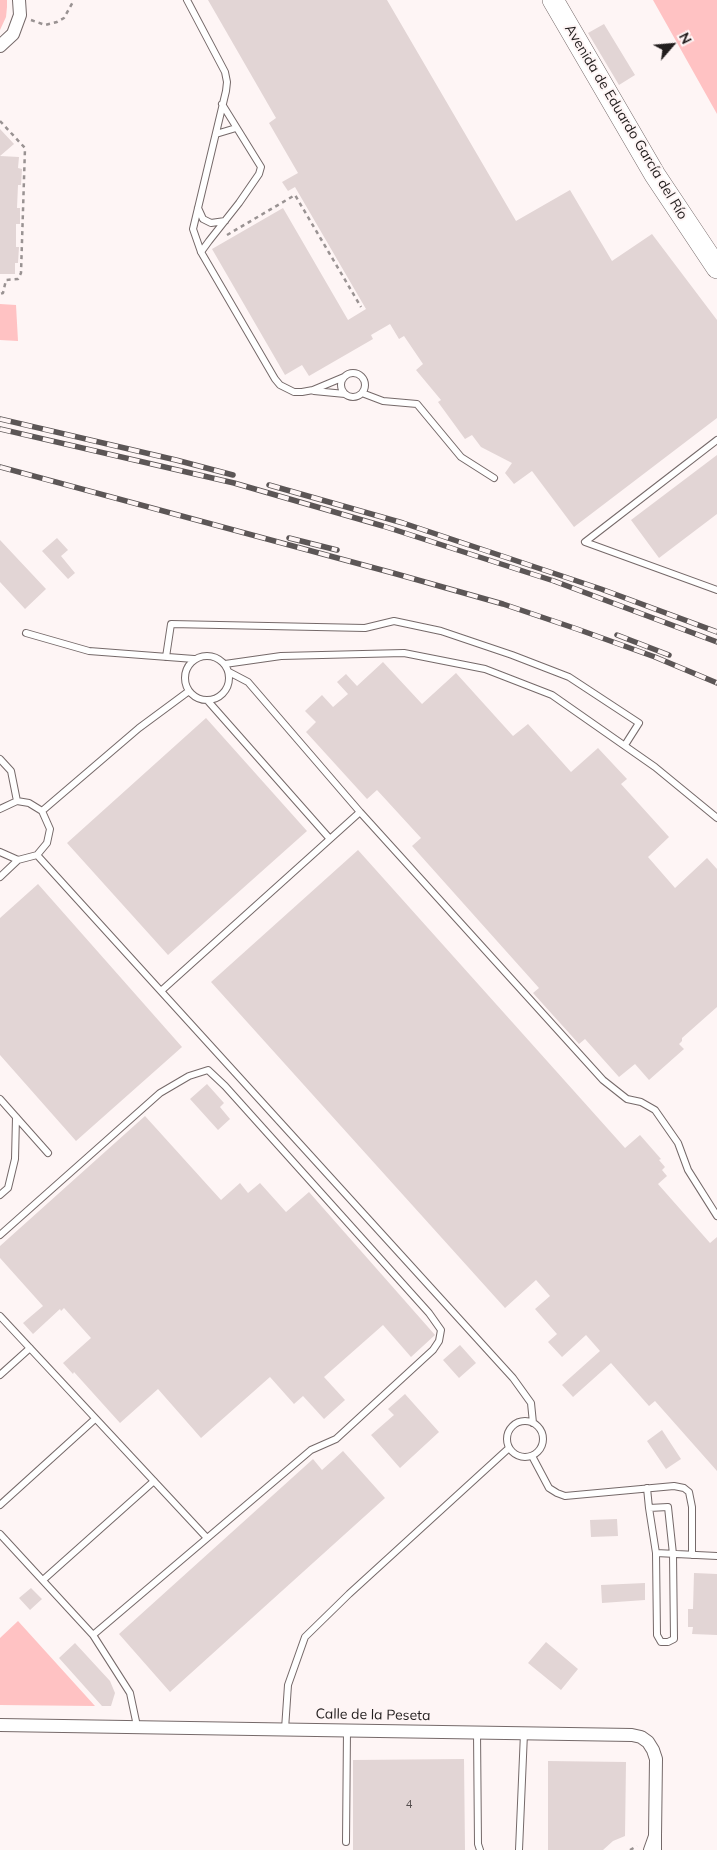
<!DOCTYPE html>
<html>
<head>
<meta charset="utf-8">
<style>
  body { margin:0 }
  #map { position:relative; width:717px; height:1850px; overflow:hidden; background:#fef5f5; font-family:Mulish,sans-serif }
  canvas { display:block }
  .north { position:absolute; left:647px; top:20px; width:50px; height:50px; -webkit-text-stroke:4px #fef5f5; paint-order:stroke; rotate:63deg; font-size:14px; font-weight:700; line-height:20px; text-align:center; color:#221d1d }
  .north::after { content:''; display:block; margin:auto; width:18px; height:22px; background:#221d1d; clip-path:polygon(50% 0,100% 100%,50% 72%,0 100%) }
</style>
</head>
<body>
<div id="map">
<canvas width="717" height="1850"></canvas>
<div class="north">N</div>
</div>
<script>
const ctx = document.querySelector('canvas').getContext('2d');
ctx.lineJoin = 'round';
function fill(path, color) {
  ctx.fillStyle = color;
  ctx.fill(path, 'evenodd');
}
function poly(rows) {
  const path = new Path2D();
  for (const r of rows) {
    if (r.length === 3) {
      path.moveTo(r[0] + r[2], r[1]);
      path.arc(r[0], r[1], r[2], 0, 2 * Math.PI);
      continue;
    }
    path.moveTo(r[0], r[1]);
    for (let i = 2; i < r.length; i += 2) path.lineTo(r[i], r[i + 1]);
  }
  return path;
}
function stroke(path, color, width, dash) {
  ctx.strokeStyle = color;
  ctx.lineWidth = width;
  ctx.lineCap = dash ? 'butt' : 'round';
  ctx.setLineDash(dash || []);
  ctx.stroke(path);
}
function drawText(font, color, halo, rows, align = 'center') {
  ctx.font = font + ' Mulish,sans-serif';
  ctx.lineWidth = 4;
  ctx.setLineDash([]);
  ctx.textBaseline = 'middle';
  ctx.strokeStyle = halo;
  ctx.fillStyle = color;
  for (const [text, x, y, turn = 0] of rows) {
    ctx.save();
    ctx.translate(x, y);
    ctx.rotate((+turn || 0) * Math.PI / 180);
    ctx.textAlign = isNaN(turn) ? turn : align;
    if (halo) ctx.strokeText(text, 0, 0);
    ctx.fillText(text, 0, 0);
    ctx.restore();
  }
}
fill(poly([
  [0,0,7,0,7,7,6,17,0,30],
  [653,0,717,0,717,114],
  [0,304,16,305,18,341,0,340],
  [18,1621,95,1706,0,1705,0,1638]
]), '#ffc2c3');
fill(poly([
  [208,0,387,0,516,221,570,190,612,261,652,234,717,320,717,418,574,527,532,471,514,484,505,473,512,463,481,447,472,435,465,439,438,402,441,400,416,370,423,364,404,336,399,339,390,324,371,335,373,339,309,376,302,365,285,375,212,249,283,208,348,320,366,309,295,187,288,191,282,182,298,173,269,123,276,118],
  [604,24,635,75,619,85,588,33],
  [0,129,14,144,0,156,19,157,18,168,22,169,21,185,18,185,17,208,20,208,20,224,16,224,16,247,19,247,18,263,15,263,15,274,0,274],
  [717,455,717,514,659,558,631,520],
  [57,538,68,550,61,556,75,573,68,579,42,551],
  [0,540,46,589,25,609,0,582],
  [383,662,422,704,456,673,513,736,528,724,571,772,598,748,627,779,621,784,669,837,648,857,675,888,707,858,717,869,717,1007,682,1038,682,1041,679,1044,684,1049,649,1080,635,1064,619,1077,585,1039,579,1044,533,993,539,988,412,846,421,838,377,790,367,799,306,732,316,722,305,711,322,695,333,707,348,694,337,682,346,674,357,686],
  [206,718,307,831,168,955,67,843],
  [358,850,625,1148,640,1135,661,1159,659,1160,665,1167,662,1170,667,1176,658,1184,710,1243,717,1237,717,1471,655,1401,649,1406,611,1363,573,1397,562,1385,600,1351,586,1335,562,1357,548,1342,557,1334,535,1309,550,1296,536,1280,505,1308,211,982],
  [38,884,182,1047,76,1141,0,1055,0,918],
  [207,1084,224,1103,220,1107,230,1119,218,1130,190,1099],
  [145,1116,221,1200,240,1183,248,1193,260,1183,286,1212,309,1192,435,1335,411,1357,383,1325,324,1377,345,1400,324,1419,303,1396,294,1404,270,1377,201,1438,158,1389,120,1423,74,1372,73,1374,63,1363,91,1338,64,1308,61,1311,60,1309,33,1334,23,1323,43,1306,0,1258,0,1246],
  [460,1345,476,1363,459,1378,443,1360],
  [405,1394,439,1432,400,1468,371,1435,394,1415,388,1409],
  [662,1430,681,1459,666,1469,647,1441],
  [343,1451,385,1498,170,1692,119,1634,313,1459,322,1470],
  [617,1519,618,1536,591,1537,590,1520],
  [694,1573,717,1574,717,1635,692,1634,693,1627,688,1627,688,1609,693,1609],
  [645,1583,645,1600,602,1603,601,1585],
  [31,1588,42,1599,30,1610,19,1598],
  [546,1642,578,1669,561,1690,528,1663],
  [75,1643,110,1681,115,1693,111,1706,102,1706,59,1658],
  [464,1759,465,1850,353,1850,353,1760],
  [548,1761,626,1762,625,1836,613,1841,603,1850,548,1850]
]), '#e2d5d5');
const service = poly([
  [187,0,225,72,227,82,226,91,193,229,201,252,275,379,280,385,294,392,302,392,313,390,344,377],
  [216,134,236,128],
  [198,208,203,219,211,223,225,221],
  [201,252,209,241,239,203,259,174,261,167,222,104],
  [353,385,12],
  [314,391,345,394],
  [362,393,383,401,417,404,461,457,494,478],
  [717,440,585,542,717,590],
  [26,633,89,651,194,659],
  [207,678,22],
  [166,657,171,624,365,628,394,621,441,631,512,655,569,677,639,723,625,745],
  [225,664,281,656,404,653,485,669,552,695,655,767,717,818],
  [229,672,248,682,360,812,603,1080,627,1099,641,1102,655,1110,678,1143,688,1170,717,1216],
  [208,701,330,839],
  [0,759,11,771,17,801],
  [0,809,17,801,29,803,42,811,50,829,47,843,37,855,18,860,0,852],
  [42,811,139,728,189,691],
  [37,855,513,1378,531,1403,533,1423],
  [0,877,18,860],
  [161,991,360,812],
  [0,1099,48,1153],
  [0,1195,8,1188,15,1159,16,1117],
  [0,1235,160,1093,189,1076,208,1070,225,1086,429,1313,441,1330,439,1341,433,1350,336,1439,311,1450,93,1635],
  [0,1316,207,1538],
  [0,1375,30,1348],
  [525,1439,18],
  [532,1456,549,1488,557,1493,565,1496,674,1486,684,1488,689,1492,692,1507,692,1555],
  [647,1488,649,1508,656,1553,657,1635,661,1642,668,1642,674,1639,673,1554,668,1507,649,1508],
  [0,1505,95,1419],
  [0,1534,93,1635,130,1693,137,1726],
  [656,1553,717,1556],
  [43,1580,154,1481],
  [285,1729,288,1685,305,1637,349,1594,509,1448],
  [477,1732,478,1844,480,1850],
  [346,1842,347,1730],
  [519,1850,524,1733]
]);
const minor = poly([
  [0,46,13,34,20,15,19,0],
  [0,1725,632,1735,641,1737,648,1742,653,1750,656,1759,655,1836],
  [650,1850,655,1836,655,1850]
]);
const trunk = poly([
  [553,0,655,175,717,268]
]);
stroke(service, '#756969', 8);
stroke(minor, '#756969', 14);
stroke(trunk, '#756969', 22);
stroke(poly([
  [31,20,45,25,57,22,64,18,74,0],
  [0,121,25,148,21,273,18,279,6,280,3,293,0,294],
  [227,235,295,195,361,307],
  [630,1850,637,1846]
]), '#999292', 2.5, [4, 4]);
stroke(service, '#fff', 6);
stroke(minor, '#fff', 12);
stroke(trunk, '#fff', 21);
const rail = poly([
  [0,419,176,460,233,475],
  [0,429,234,483,383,526,554,581,717,642],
  [0,467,393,573,503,604,577,629,655,657,717,683],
  [269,485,403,523,601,589,717,632],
  [289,538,337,550],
  [617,635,669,655]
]);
stroke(rail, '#5c5656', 5.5);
stroke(rail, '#fef5f5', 4, [11]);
drawText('11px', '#524b4b', null, [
  ["4",409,1805]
]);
drawText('14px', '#221d1d', '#fef5f5', [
  ["Avenida de Eduardo García del Río",626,122,59],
  ["Calle de la Peseta",373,1715,1]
]);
</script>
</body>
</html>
